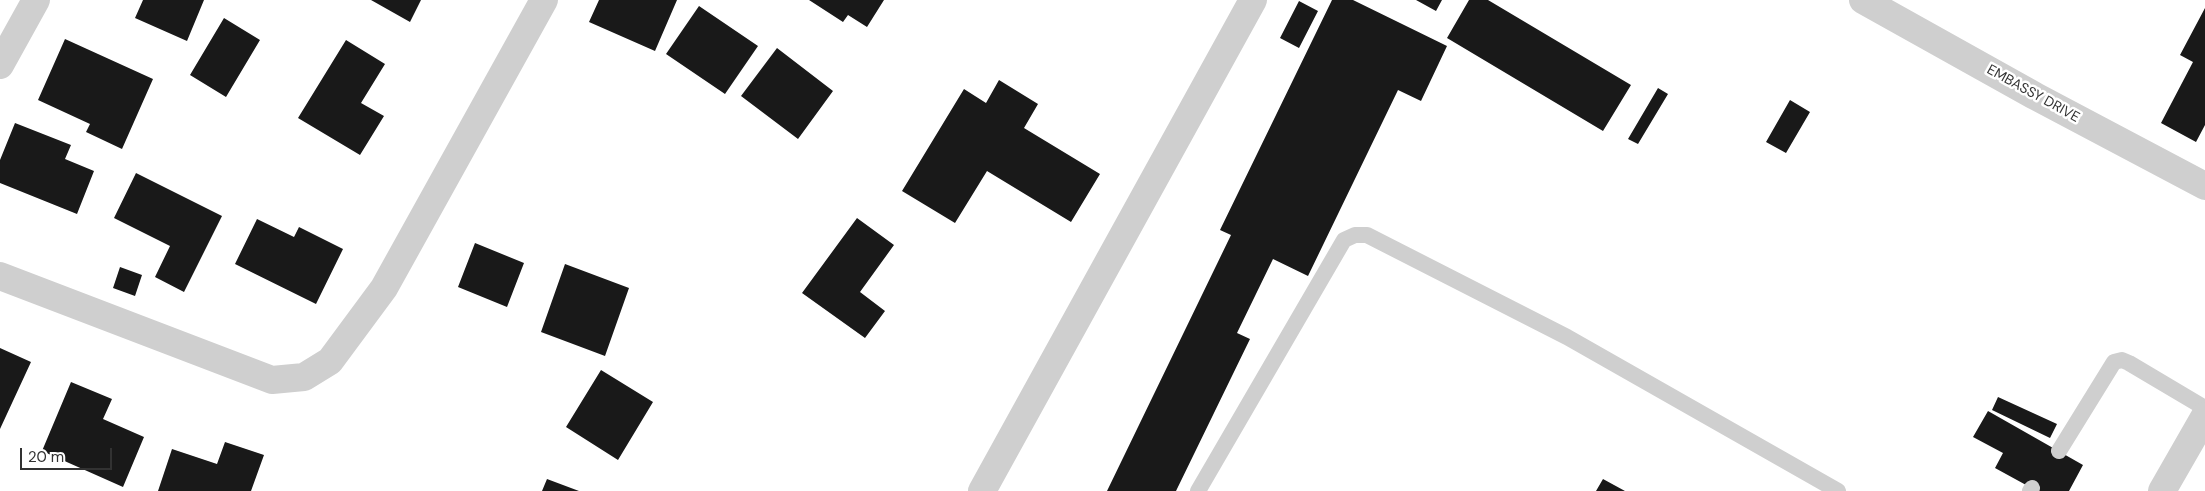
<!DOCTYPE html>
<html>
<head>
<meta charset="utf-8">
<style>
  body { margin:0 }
  #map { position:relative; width:2205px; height:491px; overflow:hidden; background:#fff; font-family:"DM Sans",sans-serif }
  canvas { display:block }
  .scale { position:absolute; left:20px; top:448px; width:92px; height:22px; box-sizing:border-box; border:2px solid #323232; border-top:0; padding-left:6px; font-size:15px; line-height:18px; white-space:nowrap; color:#323232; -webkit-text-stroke:4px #fff; paint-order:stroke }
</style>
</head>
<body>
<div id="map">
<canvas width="2205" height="491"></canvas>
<div class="scale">20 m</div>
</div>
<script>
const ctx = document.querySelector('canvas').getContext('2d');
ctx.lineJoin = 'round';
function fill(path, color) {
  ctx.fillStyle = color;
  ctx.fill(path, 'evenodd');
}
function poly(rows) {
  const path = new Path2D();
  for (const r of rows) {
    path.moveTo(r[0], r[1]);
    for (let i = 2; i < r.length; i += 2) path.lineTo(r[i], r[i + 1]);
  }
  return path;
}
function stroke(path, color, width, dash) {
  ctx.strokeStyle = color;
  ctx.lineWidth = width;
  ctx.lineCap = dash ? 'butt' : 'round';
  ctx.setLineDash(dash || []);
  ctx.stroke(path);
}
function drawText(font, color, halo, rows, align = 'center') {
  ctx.font = font + ' "DM Sans",sans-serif';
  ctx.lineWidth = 5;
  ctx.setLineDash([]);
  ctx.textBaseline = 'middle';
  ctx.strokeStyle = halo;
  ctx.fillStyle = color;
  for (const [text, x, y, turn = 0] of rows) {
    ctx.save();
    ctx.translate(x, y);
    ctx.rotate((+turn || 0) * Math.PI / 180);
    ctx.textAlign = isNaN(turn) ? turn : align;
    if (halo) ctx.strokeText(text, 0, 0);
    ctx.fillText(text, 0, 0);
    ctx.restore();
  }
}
fill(poly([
  [143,0,204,0,187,41,135,18],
  [371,0,421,0,410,22],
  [599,0,677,0,655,51,589,22],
  [809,0,884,0,867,27,848,15,843,22],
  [1332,0,1353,0,1447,46,1421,101,1398,90,1308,276,1273,259,1237,333,1250,339,1176,491,1107,491,1231,235,1220,230],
  [1416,0,1442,0,1436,11],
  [1469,0,1488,0,1631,85,1603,131,1447,38],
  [1299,1,1318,11,1299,48,1280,38],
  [699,6,758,46,725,94,666,54],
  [2205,8,2205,125,2196,142,2161,123,2193,62,2180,55],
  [224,18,260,40,226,97,190,75],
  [65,39,153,79,122,149,86,132,90,124,38,100],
  [346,40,385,64,361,103,384,116,360,155,298,118],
  [777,48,833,91,798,139,741,96],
  [999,80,1038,104,1024,128,1100,174,1071,222,987,171,955,223,902,191,964,89,986,103],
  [1658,88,1668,94,1638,144,1628,139],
  [1790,100,1810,112,1786,153,1766,142],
  [15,123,71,145,65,159,94,171,77,214,0,183,0,160],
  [136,173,222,216,184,292,155,277,170,246,114,218],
  [857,218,894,245,860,292,885,311,865,338,802,293],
  [257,219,294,237,299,227,343,249,316,304,235,264],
  [475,243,524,263,507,307,458,287],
  [565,264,629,288,605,356,541,332],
  [120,267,142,275,135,296,113,288],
  [0,348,31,362,0,429],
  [601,370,653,402,618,460,566,427],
  [71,382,112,399,103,419,144,437,123,487,42,451],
  [1998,397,2057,424,2050,438,1992,410],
  [1988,411,2083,465,2069,491,2037,491,1995,468,2003,453,1973,437],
  [225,442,264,455,251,491,158,491,172,449,217,464],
  [547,479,579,491,542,491],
  [1603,479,1625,491,1596,491]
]), '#191919');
stroke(poly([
  [2059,451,2114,362,2122,360,2129,363,2205,408],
  [1198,491,1344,240,1355,235,1367,235,1567,337,1838,491],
  [2030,491,2032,488]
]), '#cfcfcf', 16);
stroke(poly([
  [1863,0,2035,96,2205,186],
  [0,65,36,0],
  [0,276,272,380,304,377,330,361,384,288,544,0],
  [982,491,1253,0]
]), '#cfcfcf', 28);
stroke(poly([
  [2162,491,2205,416]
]), '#cfcfcf', 28);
drawText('14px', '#323232', '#fff', [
  ["EMBASSY DRIVE",2033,94,29]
]);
</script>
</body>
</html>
